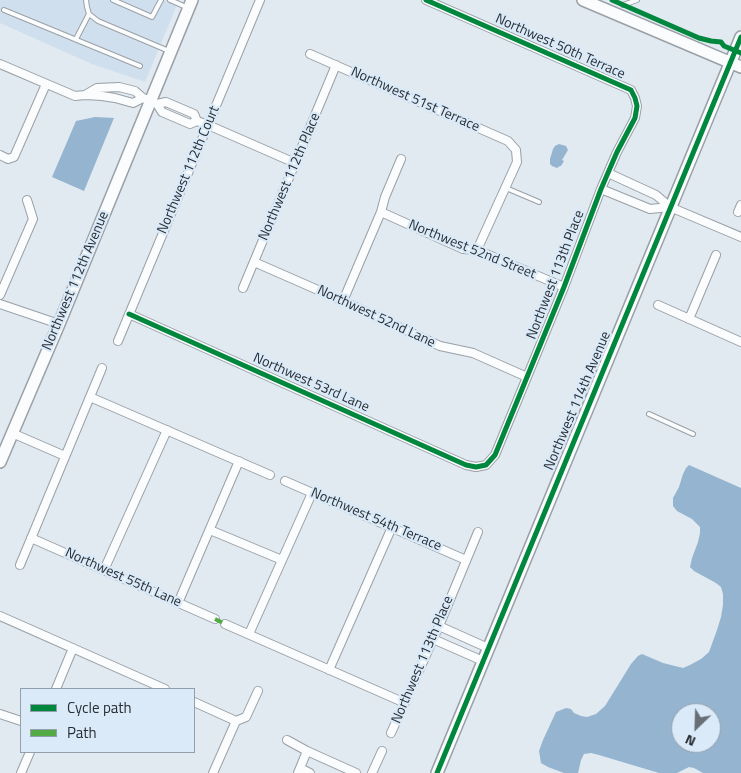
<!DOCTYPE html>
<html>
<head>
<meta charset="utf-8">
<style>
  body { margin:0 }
  #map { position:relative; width:741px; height:773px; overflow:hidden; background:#e1e9f1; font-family:"Titillium Web",sans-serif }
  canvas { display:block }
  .legend { position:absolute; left:20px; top:688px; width:175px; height:65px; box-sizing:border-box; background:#daeaf8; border:1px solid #939faa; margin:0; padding:6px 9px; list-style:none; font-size:15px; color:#282e34 }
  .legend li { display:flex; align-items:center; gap:10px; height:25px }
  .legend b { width:25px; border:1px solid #939faa }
  .north { position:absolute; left:671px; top:703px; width:50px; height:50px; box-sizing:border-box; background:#daeaf8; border:1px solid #939faa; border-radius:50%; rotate:204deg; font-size:14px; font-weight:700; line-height:20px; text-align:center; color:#282e34 }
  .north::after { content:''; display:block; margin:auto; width:18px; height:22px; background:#696f76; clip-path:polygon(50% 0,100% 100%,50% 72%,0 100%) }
</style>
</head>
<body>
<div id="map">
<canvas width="741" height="773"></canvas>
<ul class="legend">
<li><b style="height:6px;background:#00873e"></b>Cycle path</li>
<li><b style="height:6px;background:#53ab45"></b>Path</li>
</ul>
<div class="north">N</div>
</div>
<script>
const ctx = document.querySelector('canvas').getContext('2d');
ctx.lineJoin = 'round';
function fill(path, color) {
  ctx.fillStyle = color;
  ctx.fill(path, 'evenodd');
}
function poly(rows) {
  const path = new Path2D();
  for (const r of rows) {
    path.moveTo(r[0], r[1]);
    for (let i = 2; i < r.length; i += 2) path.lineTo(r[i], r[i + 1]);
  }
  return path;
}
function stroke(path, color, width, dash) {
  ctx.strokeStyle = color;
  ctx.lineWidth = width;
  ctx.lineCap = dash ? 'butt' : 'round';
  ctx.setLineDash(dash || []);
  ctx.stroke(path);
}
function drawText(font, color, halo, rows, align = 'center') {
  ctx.font = font + ' "Titillium Web",sans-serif';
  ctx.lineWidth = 4.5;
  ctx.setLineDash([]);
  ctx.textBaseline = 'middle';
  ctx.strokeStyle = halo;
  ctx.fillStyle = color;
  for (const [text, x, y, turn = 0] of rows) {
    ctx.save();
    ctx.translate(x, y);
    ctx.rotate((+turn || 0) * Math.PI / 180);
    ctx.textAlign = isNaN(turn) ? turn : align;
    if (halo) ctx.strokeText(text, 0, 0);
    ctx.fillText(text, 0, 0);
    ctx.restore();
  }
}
fill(poly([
  [0,0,179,0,145,82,92,64,0,23]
]), '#d0dfed');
fill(poly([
  [95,117,114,118,84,191,52,177,76,121],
  [559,144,566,146,568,150,562,160,564,161,561,166,560,166,557,168,552,166,550,164,550,159,553,149,555,146],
  [689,465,741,488,741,773,703,773,694,768,689,767,677,773,659,773,599,755,591,753,584,754,581,760,578,773,564,773,548,767,541,763,539,751,543,740,556,712,566,708,571,709,574,713,581,716,587,717,596,714,605,706,631,664,638,656,642,654,663,663,683,668,690,665,701,659,709,652,717,630,721,617,723,605,723,594,721,587,716,583,694,571,690,567,692,558,698,542,700,533,700,527,692,519,677,511,673,506,673,498,679,487,683,474,686,468],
  [681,713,711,713,711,743,681,743]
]), '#94b4d0');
const lane = poly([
  [86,0,87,7,89,14,98,21,169,51],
  [113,0,152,17,161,0],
  [170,0,186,7],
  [623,5,637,0],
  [4,10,140,66],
  [76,39,89,14],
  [506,188,539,202],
  [649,414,693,434]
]);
const street = poly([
  [310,54,508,141,516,150,517,162,477,250],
  [0,64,75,96,85,95,102,96,115,98,133,103,143,98],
  [85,95,97,88,119,87,135,91,143,98,157,104,166,102,194,114,197,121],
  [157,104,162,112,190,124,197,121,208,125,295,163],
  [0,155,8,159,14,157,46,84],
  [608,173,656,195,670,207,741,237],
  [601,189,650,209,670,207],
  [381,212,463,249,477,250,564,287],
  [738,212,741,205],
  [254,262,343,301,440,346,473,353,527,377],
  [243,288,336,65],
  [0,295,33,219,27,200],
  [343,301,381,212,385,197,401,159],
  [0,304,59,324],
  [658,305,741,342],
  [129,314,466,465,476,467,486,465,495,455,564,287,601,189,617,152,635,118,637,106,635,98,631,90,426,0],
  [689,319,716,255],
  [118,341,260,0],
  [90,397,270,475],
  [12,433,65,456],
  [285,481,466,560],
  [210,530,282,560],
  [31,538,215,619],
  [20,565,102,368],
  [104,570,167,430],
  [178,603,239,461],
  [0,616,165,689],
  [225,624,405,703],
  [439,626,488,648],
  [249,634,312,493],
  [433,639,483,661],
  [329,670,392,527],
  [56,689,73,648],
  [194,702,236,721],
  [0,714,21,721],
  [391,733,439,626,478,532],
  [287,740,307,751,356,773],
  [300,768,310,773],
  [21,773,30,752],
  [213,773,236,721,246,717,258,691],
  [298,773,307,751],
  [372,773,382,751]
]);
const secondary = poly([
  [583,0,741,67],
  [0,462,59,324,192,0],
  [437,773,741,37]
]);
stroke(lane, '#9aa0a6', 6);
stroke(street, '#9aa0a6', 10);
stroke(secondary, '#9aa0a6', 14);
stroke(lane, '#fafcfd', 4);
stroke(street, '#fafcfd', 8);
stroke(secondary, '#fafcfd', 11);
stroke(poly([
  [215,619,225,624]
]), '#53ab45', 4, [8, 4]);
stroke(poly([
  [612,0,699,38,711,41,721,42,724,46,741,53],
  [129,314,466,465,476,467,486,465,495,455,564,287,601,189,617,152,635,118,637,106,635,98,631,90,426,0],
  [437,773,741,37]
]), '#00873e', 5);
drawText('14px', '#282e34', '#daeaf8', [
  ["Northwest 50th Terrace",560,47,24],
  ["Northwest 51st Terrace",415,100,24],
  ["Northwest 112th Court",189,170,-67],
  ["Northwest 112th Place",290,177,-67],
  ["Northwest 52nd Street",472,250,22],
  ["Northwest 113th Place",556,275,-69],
  ["Northwest 112th Avenue",76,281,-67],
  ["Northwest 52nd Lane",376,317,25],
  ["Northwest 53rd Lane",311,383,24],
  ["Northwest 114th Avenue",578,401,-67],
  ["Northwest 54th Terrace",376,520,23],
  ["Northwest 55th Lane",123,578,24],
  ["Northwest 113th Place",423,660,-67]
]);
</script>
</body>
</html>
